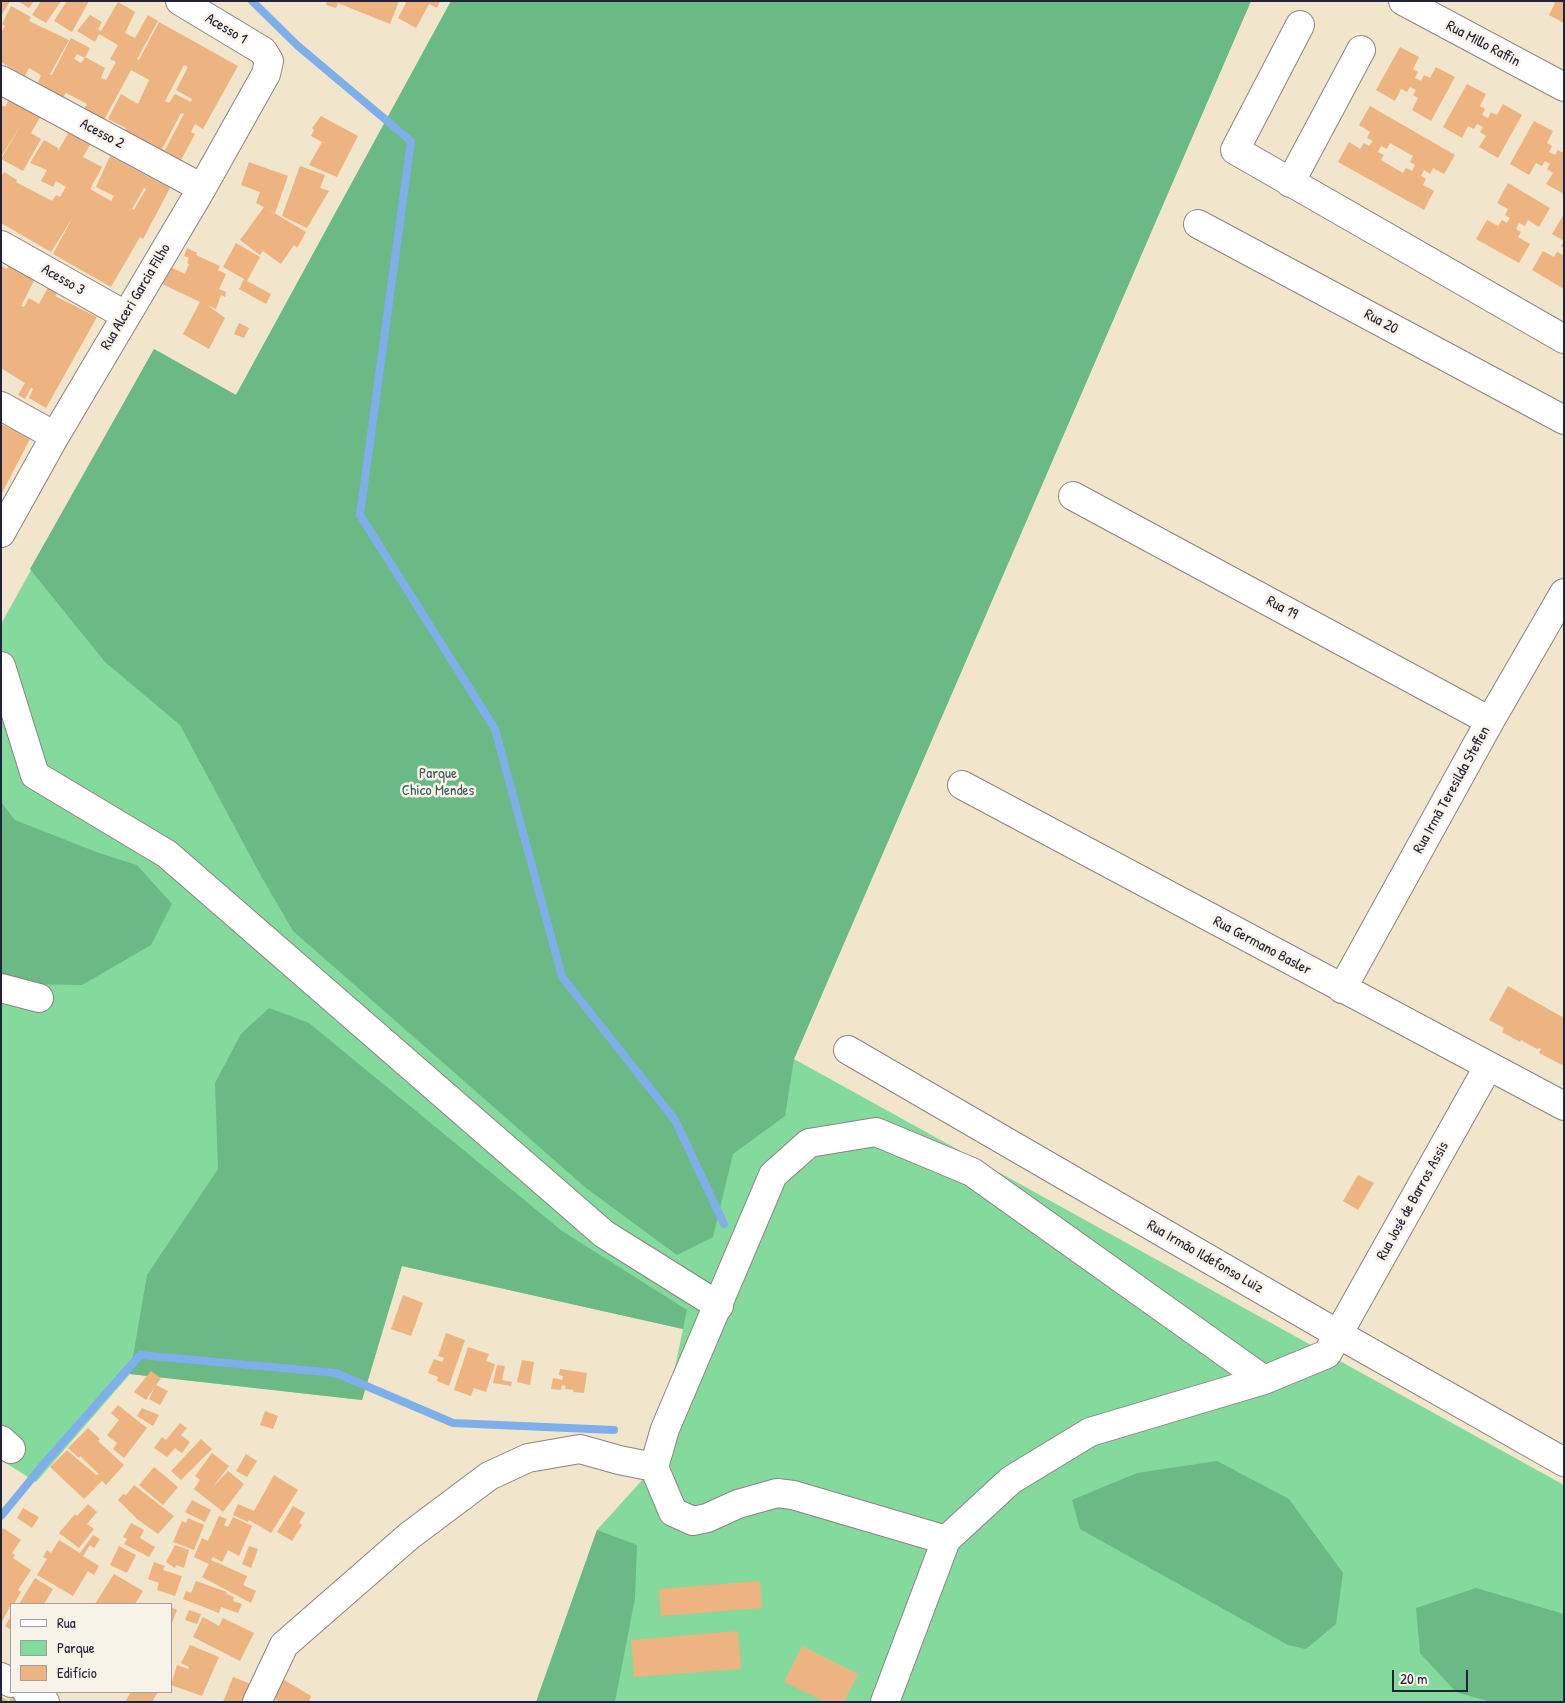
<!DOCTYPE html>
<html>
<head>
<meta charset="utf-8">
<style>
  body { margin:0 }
  #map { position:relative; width:1565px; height:1703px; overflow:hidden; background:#f1e5cb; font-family:"Patrick Hand",sans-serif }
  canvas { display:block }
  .frame { position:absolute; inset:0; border:2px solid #22223b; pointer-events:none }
  .legend { position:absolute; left:10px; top:1603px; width:162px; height:90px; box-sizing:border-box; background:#f7f3e8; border:1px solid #a29fa3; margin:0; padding:6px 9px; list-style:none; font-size:15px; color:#22223b }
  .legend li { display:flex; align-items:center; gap:10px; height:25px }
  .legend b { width:25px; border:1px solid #a29fa3 }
  .scale { position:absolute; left:1392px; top:1670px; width:76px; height:22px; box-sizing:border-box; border:2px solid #22223b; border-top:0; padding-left:6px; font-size:15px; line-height:18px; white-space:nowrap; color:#22223b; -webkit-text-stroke:4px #f7f3e8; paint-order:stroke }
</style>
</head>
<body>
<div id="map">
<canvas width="1565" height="1703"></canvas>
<div class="frame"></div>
<ul class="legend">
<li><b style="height:6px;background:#fff"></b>Rua</li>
<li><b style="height:14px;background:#84d99c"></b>Parque</li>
<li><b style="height:14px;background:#edb380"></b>Edifício</li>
</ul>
<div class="scale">20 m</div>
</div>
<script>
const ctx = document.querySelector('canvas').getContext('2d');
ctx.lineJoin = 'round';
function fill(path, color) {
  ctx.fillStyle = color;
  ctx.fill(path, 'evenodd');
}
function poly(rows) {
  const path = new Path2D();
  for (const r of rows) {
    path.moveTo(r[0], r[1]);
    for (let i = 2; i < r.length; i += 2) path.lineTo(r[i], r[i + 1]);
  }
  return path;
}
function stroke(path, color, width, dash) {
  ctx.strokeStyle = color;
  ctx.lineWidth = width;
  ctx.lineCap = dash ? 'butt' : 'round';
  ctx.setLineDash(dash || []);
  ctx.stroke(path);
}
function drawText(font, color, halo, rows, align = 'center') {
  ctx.font = font + ' "Patrick Hand",sans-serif';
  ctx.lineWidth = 5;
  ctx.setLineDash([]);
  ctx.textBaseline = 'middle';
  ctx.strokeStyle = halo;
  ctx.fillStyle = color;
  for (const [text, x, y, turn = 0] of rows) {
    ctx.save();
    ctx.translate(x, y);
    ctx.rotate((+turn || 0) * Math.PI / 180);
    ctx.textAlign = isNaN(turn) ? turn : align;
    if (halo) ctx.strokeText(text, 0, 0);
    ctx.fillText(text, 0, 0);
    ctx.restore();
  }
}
fill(poly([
  [451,1,1251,1,794,1059,1564,1485,1564,1702,536,1702,597,1530,654,1467,683,1329,402,1266,362,1400,130,1374,36,1482,1,1460,1,624,154,349,236,395]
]), '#84d99c');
fill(poly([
  [451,1,1251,1,794,1059,785,1116,733,1154,713,1237,677,1255,586,1188,293,931,261,876,180,725,105,662,30,569,154,349,236,395],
  [1,802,15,820,99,853,137,865,172,904,151,945,82,985,27,984,1,975],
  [269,1008,309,1023,562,1231,687,1310,683,1329,402,1266,362,1400,130,1374,147,1275,218,1169,215,1083,241,1034],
  [1217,1461,1289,1499,1343,1573,1336,1624,1306,1649,1288,1645,1080,1529,1072,1500,1137,1473],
  [597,1530,637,1545,635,1598,615,1702,536,1702],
  [1476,1588,1564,1614,1564,1702,1491,1702,1456,1692,1420,1653,1416,1608]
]), '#6bb984');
stroke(poly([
  [252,1,298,46,411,141,360,515,495,729,562,977,675,1120,724,1224],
  [1,1516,43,1465,140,1355,336,1373,453,1423,614,1430]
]), '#7eafea', 8);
fill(poly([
  [1,1,10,1,1,16],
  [18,1,34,1,29,8],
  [41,1,61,1,46,23,32,15],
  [67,1,89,1,72,32,54,21],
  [327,1,399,1,390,24,338,3,336,8,326,5],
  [407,1,440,1,437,8,429,4,416,28,398,18],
  [1552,1,1564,1,1564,23,1549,15,1555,3],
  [118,2,135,12,125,33,135,38,148,15,158,21,137,59,139,60,159,22,238,66,203,129,195,124,191,132,195,134,181,160,165,151,164,153,122,136,126,128,108,119,121,94,138,104,149,80,131,70,104,120,84,109,87,104,66,93,63,97,38,83,41,75,29,68,25,76,1,62,1,33,5,26,2,24,11,6,31,17,29,21,69,40,50,74,52,75,71,38,90,48,85,58,77,54,74,59,81,63,85,57,105,68,101,78,106,80,116,62,110,59,118,45,99,34,95,42,77,31,90,15,102,22,98,29,101,31],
  [184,65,188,67,176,90,192,99,191,102,175,94,169,103,165,101],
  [181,113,184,114,165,150,162,149],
  [1400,47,1419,57,1413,69,1418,72,1415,78,1421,81,1424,75,1430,78,1436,67,1455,77,1431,121,1412,110,1418,98,1413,95,1416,90,1410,87,1407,92,1401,89,1395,101,1376,90],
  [1467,84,1486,94,1480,106,1485,109,1482,115,1488,118,1491,112,1497,115,1503,104,1522,115,1498,158,1479,147,1486,136,1480,132,1483,127,1477,124,1474,129,1468,126,1462,138,1443,127],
  [10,98,42,114,31,133,41,139,23,171,1,159,22,123,1,157,1,105,5,107],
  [1370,106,1455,155,1444,174,1433,168,1430,174,1424,170,1421,176,1426,179,1423,185,1434,191,1424,210,1338,162,1349,142,1360,149,1364,143,1369,146,1373,141,1367,138,1370,132,1359,125],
  [1390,143,1413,156,1410,162,1415,165,1412,171,1406,168,1403,173,1381,160,1384,155,1378,152,1381,146,1387,149],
  [321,116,358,136,337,177,309,165,322,142,311,136,314,130,312,128],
  [1534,121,1553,131,1547,143,1552,146,1549,152,1555,155,1558,150,1564,153,1564,194,1546,184,1553,173,1547,169,1550,164,1545,161,1542,166,1536,163,1529,175,1510,164],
  [70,130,91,143,83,157,102,167,90,189,111,201,114,196,96,187,110,156,170,188,143,239,140,237,111,287,53,254,73,217,51,252,1,223,1,177,4,172,17,180,16,182,52,201,56,195,60,197,66,187,56,181,53,187,41,181,47,170,30,163,44,140,58,148,58,151],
  [144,188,146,189,134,210,132,209],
  [249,162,288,176,275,213,256,203,260,192,241,185],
  [300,166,325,175,320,188,329,191,307,228,282,216],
  [1508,183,1550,208,1539,227,1528,220,1525,226,1519,223,1516,229,1521,232,1518,237,1530,244,1519,263,1476,239,1487,220,1498,226,1502,220,1507,223,1510,218,1505,215,1508,209,1497,203],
  [264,207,306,232,297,248,294,245,281,264,263,251,260,255,240,240],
  [1564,214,1564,248,1561,246,1564,241,1552,234],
  [236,243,260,257,247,281,271,294,266,304,239,289,244,279,223,267],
  [187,248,197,253,196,255,220,266,218,270,226,274,219,289,226,292,225,297,221,295,216,309,207,305,225,318,209,349,183,334,200,302,160,283,168,266,185,274,189,264,187,263,189,258,184,256],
  [1543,251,1554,257,1557,252,1563,255,1564,253,1564,289,1532,270],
  [11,261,37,275,21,306,24,307,29,298,39,304,51,282,60,288,55,296,97,317,46,408,29,398,33,389,31,388,25,399,18,395,25,383,1,368,1,266,7,269],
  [239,323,249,328,244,338,234,334],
  [13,422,33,433,1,495,1,424,9,428],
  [1508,986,1564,1018,1564,1066,1539,1053,1541,1049,1539,1048,1537,1049,1521,1040,1520,1042,1502,1032,1504,1028,1489,1020],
  [1358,1175,1374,1183,1358,1210,1343,1201],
  [403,1295,423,1303,411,1336,391,1329],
  [446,1333,465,1340,449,1386,437,1381,438,1377,428,1373,434,1359,442,1362,444,1358,438,1356],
  [468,1347,489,1354,486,1361,495,1364,486,1392,474,1388,471,1396,454,1390],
  [522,1360,534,1362,530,1385,517,1382],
  [497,1365,505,1366,502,1380,512,1382,511,1386,493,1383],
  [560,1369,587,1373,584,1393,573,1392,574,1390,565,1389,566,1386,562,1385,561,1390,551,1389,553,1378,562,1380,563,1376,559,1375],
  [151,1371,161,1378,146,1400,134,1392],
  [156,1385,168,1391,160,1405,149,1399],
  [118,1405,147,1428,124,1458,113,1449,117,1443,107,1435,119,1420,111,1413],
  [142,1408,159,1415,153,1426,137,1416],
  [265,1411,278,1416,273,1429,260,1425],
  [180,1423,187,1428,181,1435,190,1442,182,1453,175,1448,167,1457,154,1448,162,1437,166,1440],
  [88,1428,100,1439,98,1441,124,1465,106,1485,102,1481,84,1499,50,1467,67,1450,96,1475,99,1474,80,1456,79,1458,68,1448],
  [201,1439,212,1449,181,1480,171,1471],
  [212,1453,229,1466,212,1488,228,1471,244,1484,223,1512,194,1489,200,1480,195,1476],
  [246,1454,257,1461,247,1477,236,1471],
  [154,1467,178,1487,163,1505,139,1485],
  [274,1475,298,1490,271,1533,249,1520,248,1522,233,1515,238,1504,254,1511],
  [134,1485,174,1516,158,1534,137,1519,118,1500,123,1494,126,1495],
  [192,1500,211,1510,205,1522,185,1512],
  [88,1504,97,1512,87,1524,94,1529,79,1548,59,1533,75,1514,77,1516],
  [293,1506,305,1513,299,1523,302,1525,292,1541,277,1532],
  [23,1508,39,1517,32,1528,17,1518],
  [219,1516,227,1519,224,1525,228,1527,233,1517,252,1526,239,1556,228,1550,222,1562,213,1557,211,1560,247,1576,243,1585,256,1591,251,1603,202,1577,209,1564,194,1557,202,1538,208,1541],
  [188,1518,204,1525,194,1550,173,1542,182,1521,186,1523],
  [131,1523,144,1530,140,1538,155,1547,149,1557,124,1544,127,1539,123,1537],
  [3,1528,21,1540,12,1553,15,1555,13,1558,31,1570,18,1590,21,1592,14,1604,11,1604,1,1624,1,1532],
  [93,1535,100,1539,94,1548,90,1545,83,1556,99,1566,94,1575,88,1571,73,1596,37,1575,47,1559,43,1557,47,1550,51,1553,59,1540,80,1553],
  [175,1545,189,1550,184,1568,176,1565,175,1568,166,1562],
  [119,1546,136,1555,127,1573,110,1565],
  [249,1546,258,1549,251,1568,242,1564],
  [154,1562,165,1566,163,1570,182,1576,175,1596,157,1590,159,1583,148,1579],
  [114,1574,143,1591,135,1604,95,1604],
  [35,1578,53,1589,44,1604,19,1604],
  [196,1581,227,1592,226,1594,234,1597,233,1601,242,1604,238,1613,221,1607,219,1613,183,1599,186,1591,191,1593],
  [760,1581,762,1608,661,1616,659,1589],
  [171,1607,177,1610,171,1625],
  [189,1610,201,1614,197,1624,185,1620],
  [11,1616,11,1630,5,1626],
  [203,1617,219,1626,223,1618,254,1633,240,1661,193,1637],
  [738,1631,741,1669,634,1677,631,1640],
  [190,1645,219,1657,202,1696,171,1685,177,1665,188,1669,189,1667,181,1663],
  [802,1646,858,1674,844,1702,825,1702,784,1682],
  [233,1677,254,1685,248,1702,223,1702],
  [281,1678,311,1696,309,1702,280,1702,271,1697],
  [131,1692,158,1692,153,1700,156,1702,125,1702],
  [12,1696,22,1702,1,1702,1,1697,9,1701]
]), '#edb380');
const minor = poly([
  [1403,1,1564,87],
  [1300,25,1235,150,1564,339],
  [1,80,202,188],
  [1290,183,1361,50],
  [1198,224,1564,420],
  [1,245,125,315],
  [1,406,55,436],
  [1073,496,1490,721],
  [1,533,55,436,202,188,266,74,269,61,263,51,180,1],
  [1,666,35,775,167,854,604,1234,719,1306],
  [962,785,1564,1106],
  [1,988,39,998],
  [1342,989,1490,721,1564,593],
  [848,1050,1338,1334,1564,1462],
  [1,1440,11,1449],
  [946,1540,793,1495,777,1493,738,1504,707,1518,693,1521,673,1512,654,1467,665,1429,773,1175,809,1143,876,1132,972,1172,1264,1380],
  [1,1677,11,1683],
  [27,1692,45,1702],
  [257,1702,284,1645,409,1536,489,1476,528,1458,580,1449,619,1460,654,1467],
  [885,1702,946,1540,1011,1480,1090,1432,1264,1380,1327,1354,1488,1067]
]);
stroke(minor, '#8a8483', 30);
stroke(minor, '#fff', 28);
drawText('15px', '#22223b', '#f7f3e8', [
  ["Acesso 1",226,29,31],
  ["Rua Millo Raffin",1483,44,28],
  ["Acesso 2",102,134,28],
  ["Acesso 3",63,280,30],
  ["Rua Alceri Garcia Filho",136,297,-59],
  ["Rua 20",1381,322,28],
  ["Rua 19",1282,608,28],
  ["Rua Irmã Teresilda Steffen",1452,790,-61],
  ["Rua Germano Basler",1262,946,28],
  ["Rua José de Barros Assis",1413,1201,-61],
  ["Rua Irmão Ildefonso Luiz",1205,1257,30]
]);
drawText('15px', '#3f5958', '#f7f3e8', [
  ["Parque",438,774],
  ["Chico Mendes",438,791]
]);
</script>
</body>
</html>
